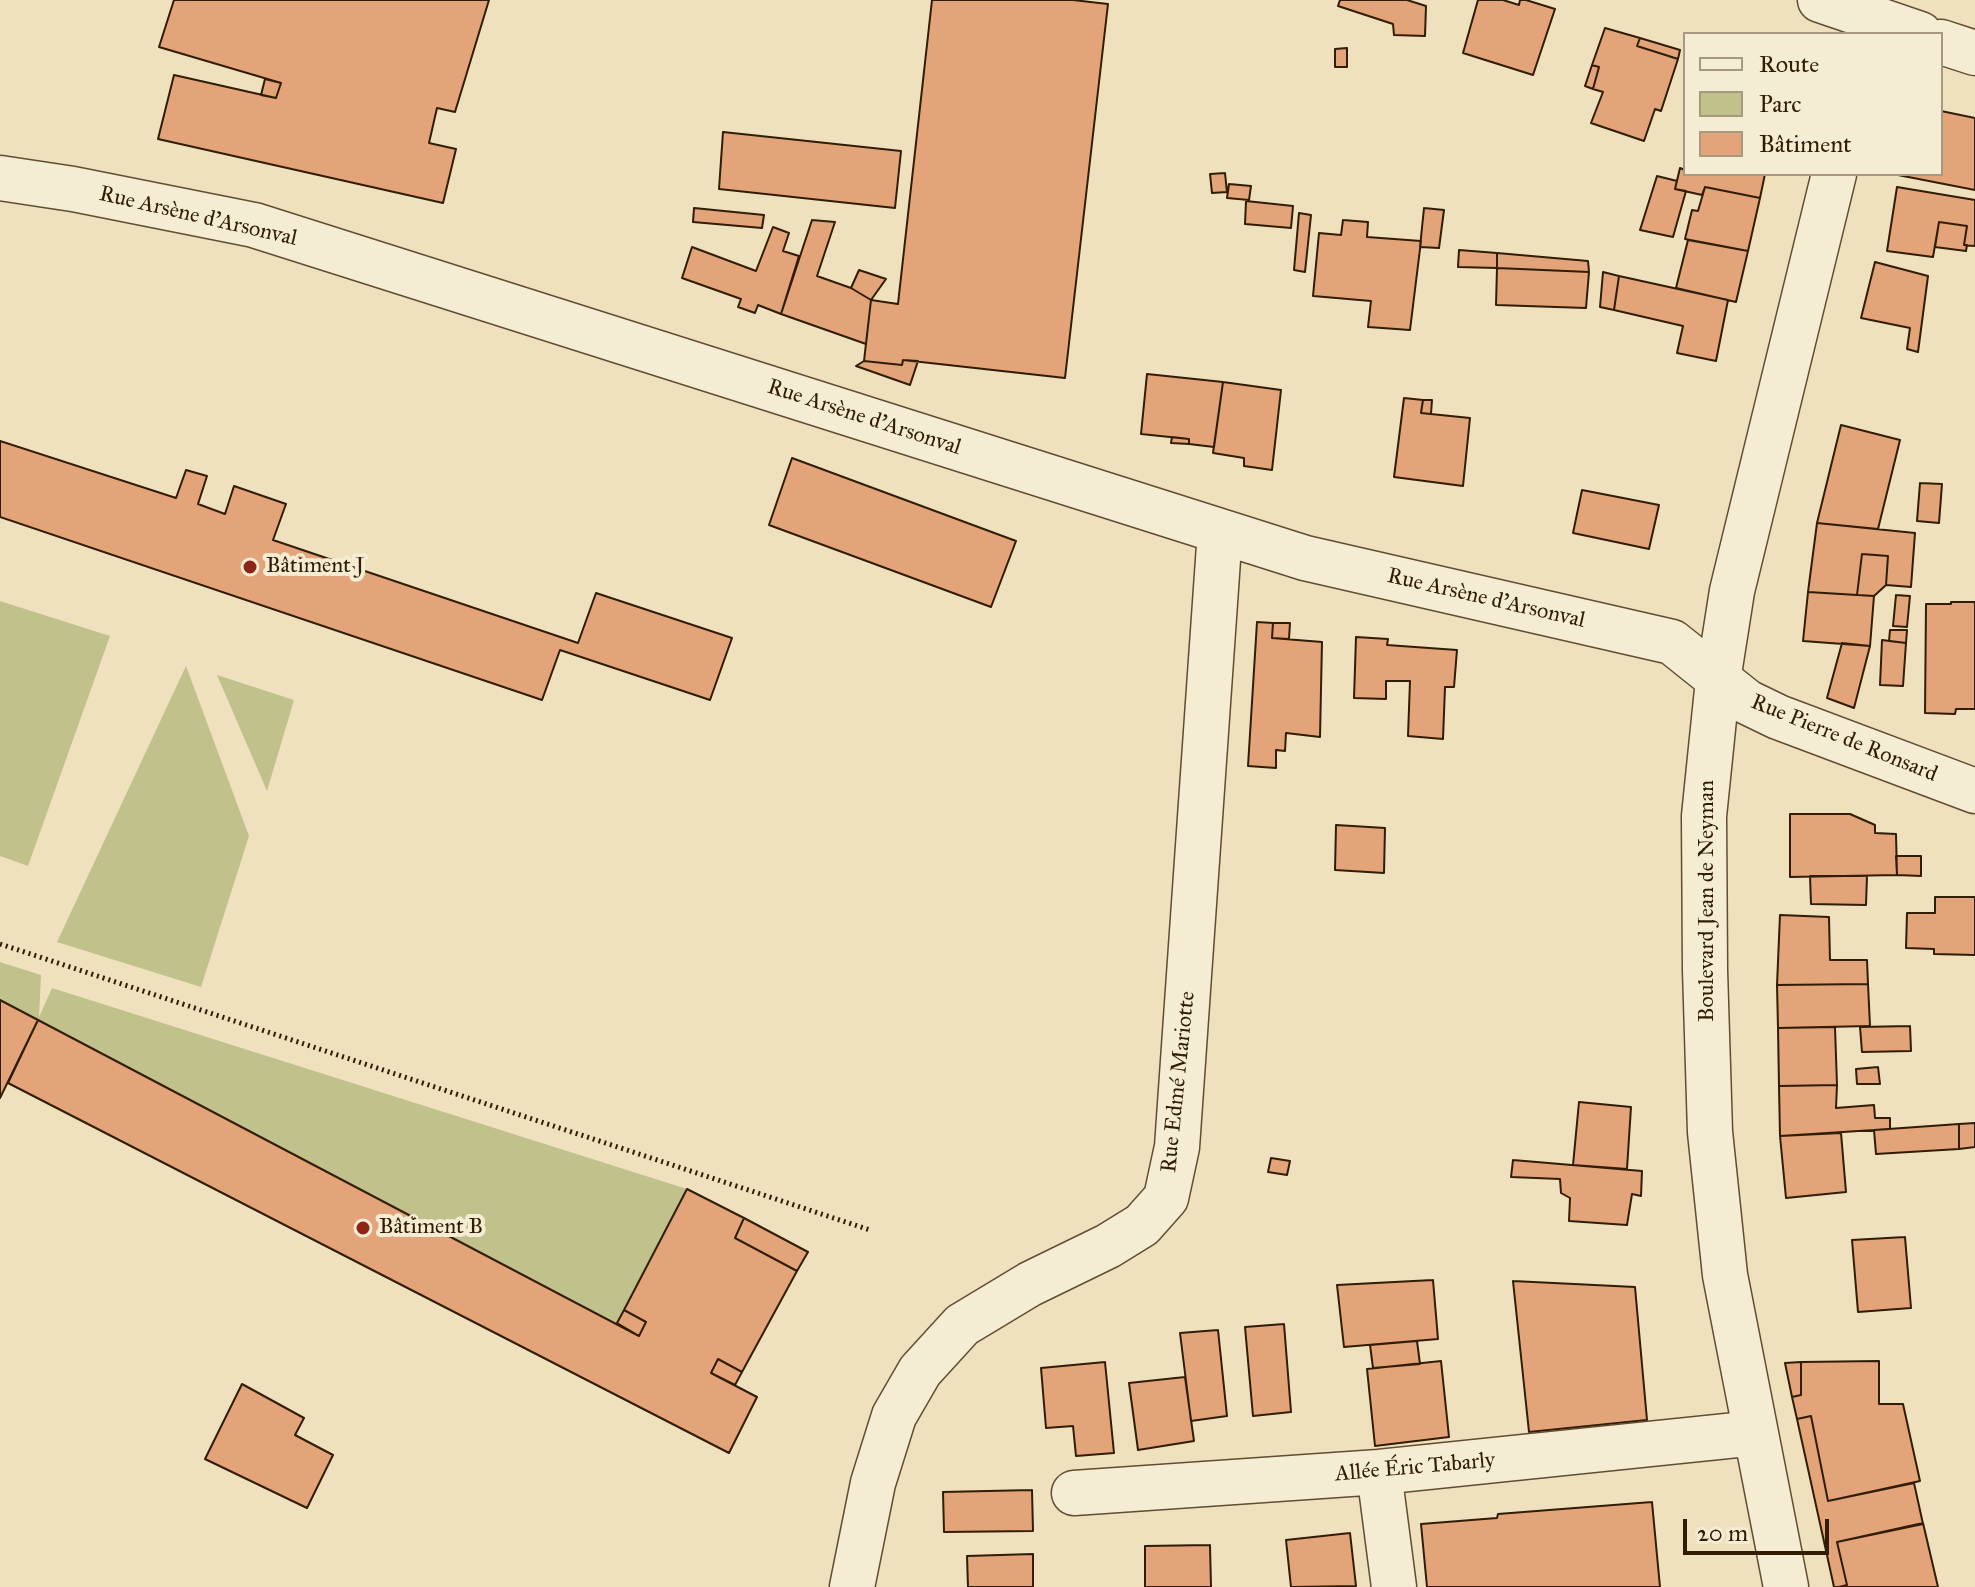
<!DOCTYPE html>
<html>
<head>
<meta charset="utf-8">
<style>
  body { margin:0 }
  #map { position:relative; width:1975px; height:1587px; overflow:hidden; background:#efe1bd; font-family:"IM FELL Great Primer",serif }
  canvas { display:block }
  .legend { position:absolute; left:1683px; top:32px; width:260px; height:144px; box-sizing:border-box; background:#f5ecd4; border:2px solid #a79981; margin:0; padding:10px 14px; list-style:none; font-size:24px; color:#311c04 }
  .legend li { display:flex; align-items:center; gap:16px; height:40px }
  .legend b { width:40px; border:2px solid #a79981 }
  .scale { position:absolute; left:1683px; top:1519px; width:146px; height:36px; box-sizing:border-box; border:4px solid #311c04; border-top:0; padding-left:10px; font-size:24px; line-height:28px; white-space:nowrap; color:#311c04; -webkit-text-stroke:6px #f5ecd4; paint-order:stroke }
</style>
</head>
<body>
<div id="map">
<canvas width="1975" height="1587"></canvas>
<ul class="legend">
<li><b style="height:10px;background:#f5ecd4"></b>Route</li>
<li><b style="height:22px;background:#c1c18c"></b>Parc</li>
<li><b style="height:22px;background:#e2a478"></b>Bâtiment</li>
</ul>
<div class="scale">20 m</div>
</div>
<script>
const ctx = document.querySelector('canvas').getContext('2d');
ctx.lineJoin = 'round';
function fill(path, color) {
  ctx.fillStyle = color;
  ctx.fill(path, 'evenodd');
}
function poly(rows) {
  const path = new Path2D();
  for (const r of rows) {
    path.moveTo(r[0], r[1]);
    for (let i = 2; i < r.length; i += 2) path.lineTo(r[i], r[i + 1]);
  }
  return path;
}
function stroke(path, color, width, dash) {
  ctx.strokeStyle = color;
  ctx.lineWidth = width;
  ctx.lineCap = dash ? 'butt' : 'round';
  ctx.setLineDash(dash || []);
  ctx.stroke(path);
}
function drawText(font, color, halo, rows, align = 'center') {
  ctx.font = font + ' "IM FELL Great Primer",serif';
  ctx.lineWidth = 8;
  ctx.setLineDash([]);
  ctx.textBaseline = 'middle';
  ctx.strokeStyle = halo;
  ctx.fillStyle = color;
  for (const [text, x, y, turn = 0] of rows) {
    ctx.save();
    ctx.translate(x, y);
    ctx.rotate((+turn || 0) * Math.PI / 180);
    ctx.textAlign = isNaN(turn) ? turn : align;
    if (halo) ctx.strokeText(text, 0, 0);
    ctx.fillText(text, 0, 0);
    ctx.restore();
  }
}
fill(poly([
  [0,601,110,636,28,866,0,856],
  [186,666,249,836,201,987,57,942],
  [217,675,294,700,267,791],
  [0,962,41,975,39,1017,52,988,687,1189,617,1323,0,1000]
]), '#c1c18c');
const building = poly([
  [174,0,489,0,455,112,437,108,429,143,456,149,443,203,158,139,174,75,276,98,281,83,159,47,174,0],
  [932,0,1073,0,1108,4,1065,378,903,360,902,365,864,361,871,300,898,304,932,0],
  [1340,0,1407,0,1426,6,1425,36,1394,35,1393,24,1338,6,1340,0],
  [1478,0,1503,0,1519,5,1520,0,1526,0,1555,9,1533,75,1463,53,1478,0],
  [1605,28,1640,38,1637,46,1678,59,1661,111,1655,109,1644,141,1591,123,1603,92,1593,89,1599,67,1592,65,1605,28],
  [1640,38,1680,50,1678,59,1637,46,1640,38],
  [1347,48,1347,67,1335,67,1335,49,1347,48],
  [1592,65,1599,67,1593,89,1585,86,1592,65],
  [265,79,281,83,276,98,261,95,265,79],
  [1941,111,1975,118,1975,190,1898,175,1941,174,1941,111],
  [723,132,901,151,895,208,719,189,723,132],
  [1680,168,1685,170,1685,174,1765,174,1760,198,1705,187,1702,195,1675,189,1680,168],
  [1225,173,1227,192,1212,193,1210,174,1225,173],
  [1657,176,1677,181,1675,189,1686,191,1673,237,1640,230,1657,176],
  [1229,184,1251,186,1249,200,1227,198,1229,184],
  [1705,187,1760,198,1748,251,1685,239,1692,210,1698,211,1705,187],
  [1897,187,1975,200,1975,246,1964,245,1967,226,1939,222,1933,257,1887,251,1897,187],
  [1246,201,1293,206,1291,228,1245,224,1246,201],
  [694,208,764,215,762,228,693,222,694,208],
  [1424,208,1444,210,1439,248,1420,247,1424,208],
  [1299,213,1311,215,1305,272,1294,270,1299,213],
  [812,220,835,222,817,276,851,288,871,300,866,344,781,314,812,220],
  [1343,220,1368,222,1367,237,1421,241,1410,330,1368,327,1371,301,1313,296,1319,233,1341,235,1343,220],
  [1939,222,1967,226,1964,245,1967,245,1966,251,1935,247,1939,222],
  [773,227,789,233,783,251,799,256,781,314,758,305,755,313,738,307,741,299,682,278,692,247,756,271,773,227],
  [1688,240,1748,251,1736,302,1676,288,1688,240],
  [1459,250,1497,253,1497,268,1458,267,1459,250],
  [1497,253,1588,261,1589,272,1497,268,1497,253],
  [1875,262,1928,276,1918,352,1907,349,1910,328,1861,318,1875,262],
  [1497,268,1589,272,1586,308,1496,305,1497,268],
  [859,270,886,279,871,300,851,288,859,270],
  [1603,272,1619,276,1614,310,1600,307,1603,272],
  [1619,276,1728,300,1716,361,1677,353,1683,326,1614,310,1619,276],
  [903,360,918,361,910,385,856,366,864,361,902,365,903,360],
  [1147,374,1223,382,1214,447,1189,444,1189,439,1141,434,1147,374],
  [1223,382,1281,390,1272,470,1244,466,1244,458,1213,453,1223,382],
  [1404,398,1423,400,1421,413,1470,418,1463,486,1394,477,1404,398],
  [1423,400,1432,400,1431,414,1421,413,1423,400],
  [1841,425,1900,440,1878,529,1817,523,1841,425],
  [1172,437,1189,439,1189,444,1171,443,1172,437],
  [0,441,176,498,186,470,207,476,198,504,225,514,234,486,286,504,273,540,578,643,596,593,732,638,710,700,560,650,542,700,0,517,0,441],
  [792,458,1016,541,991,607,769,525,792,458],
  [1920,483,1942,484,1939,523,1917,521,1920,483],
  [1582,490,1659,505,1649,549,1573,533,1582,490],
  [1817,523,1915,533,1911,587,1886,585,1888,556,1862,554,1857,595,1808,592,1817,523],
  [1862,554,1888,556,1886,585,1874,596,1857,595,1862,554],
  [1808,592,1874,596,1870,646,1803,641,1808,592],
  [1896,595,1910,596,1907,627,1893,626,1896,595],
  [1951,602,1975,602,1975,709,1956,709,1955,714,1925,713,1926,604,1951,604,1951,602],
  [1257,622,1273,623,1272,638,1322,642,1320,737,1286,733,1285,751,1276,750,1276,768,1248,766,1257,622],
  [1273,623,1290,623,1289,639,1272,638,1273,623],
  [1890,630,1907,630,1906,643,1889,641,1890,630],
  [1356,637,1388,639,1387,645,1457,650,1454,687,1445,687,1443,739,1408,736,1410,681,1386,681,1386,699,1354,698,1356,637],
  [1882,640,1906,643,1903,686,1880,685,1882,640],
  [1842,643,1870,646,1854,708,1827,698,1842,643],
  [1790,814,1850,814,1875,825,1875,833,1896,834,1897,875,1790,877,1790,814],
  [1336,825,1385,828,1384,873,1335,870,1336,825],
  [1896,856,1921,856,1921,876,1897,875,1896,856],
  [1810,876,1867,876,1866,905,1811,904,1810,876],
  [1935,897,1975,897,1975,955,1934,954,1934,949,1906,948,1907,913,1935,913,1935,897],
  [1780,915,1829,917,1830,960,1867,960,1868,984,1777,985,1780,915],
  [1868,984,1870,1026,1778,1028,1777,985,1868,984],
  [0,1000,38,1020,0,1098,0,1000],
  [38,1020,639,1336,646,1322,624,1310,687,1189,744,1218,735,1238,797,1271,742,1372,718,1359,711,1373,757,1397,729,1453,8,1083,38,1020],
  [1910,1026,1911,1051,1862,1052,1860,1027,1910,1026],
  [1835,1027,1837,1085,1779,1086,1778,1028,1835,1027],
  [1878,1067,1880,1084,1857,1084,1856,1069,1878,1067],
  [1837,1085,1836,1108,1874,1105,1875,1118,1890,1118,1890,1129,1780,1136,1779,1086,1837,1085],
  [1579,1102,1631,1107,1627,1169,1573,1165,1579,1102],
  [1975,1123,1975,1147,1959,1149,1959,1124,1975,1123],
  [1959,1124,1959,1149,1876,1154,1874,1130,1959,1124],
  [1841,1133,1846,1192,1786,1198,1780,1136,1841,1133],
  [1271,1158,1290,1161,1287,1175,1268,1172,1271,1158],
  [1513,1160,1642,1171,1641,1196,1632,1194,1627,1225,1569,1221,1570,1198,1561,1193,1560,1179,1511,1177,1513,1160],
  [744,1218,808,1252,797,1271,735,1238,744,1218],
  [1905,1237,1911,1308,1858,1312,1852,1240,1905,1237],
  [1433,1280,1438,1339,1344,1347,1337,1285,1433,1280],
  [1513,1281,1635,1287,1647,1420,1529,1432,1513,1281],
  [624,1310,646,1322,639,1336,617,1323,624,1310],
  [1284,1324,1291,1412,1253,1416,1245,1327,1284,1324],
  [1218,1330,1227,1416,1191,1421,1180,1333,1218,1330],
  [1417,1341,1420,1364,1373,1368,1370,1345,1417,1341],
  [718,1359,742,1372,735,1385,711,1373,718,1359],
  [1441,1361,1449,1437,1375,1446,1367,1369,1441,1361],
  [1879,1361,1879,1404,1903,1404,1920,1481,1828,1501,1811,1416,1797,1419,1792,1397,1801,1395,1801,1362,1879,1361],
  [1105,1362,1114,1453,1076,1456,1073,1426,1046,1428,1041,1368,1105,1362],
  [1801,1362,1801,1395,1792,1397,1785,1363,1801,1362],
  [1185,1377,1194,1441,1138,1450,1129,1383,1185,1377],
  [242,1384,304,1418,295,1435,333,1455,307,1508,205,1459,242,1384],
  [1811,1416,1828,1501,1914,1483,1923,1524,1837,1542,1847,1585,1839,1587,1834,1587,1797,1419,1811,1416],
  [1032,1490,1033,1531,944,1532,943,1492,1032,1490],
  [1652,1502,1660,1587,1427,1587,1421,1524,1497,1518,1498,1514,1652,1502],
  [1923,1523,1938,1587,1839,1587,1847,1585,1837,1542,1923,1523],
  [1350,1533,1356,1586,1291,1587,1286,1540,1350,1533],
  [1210,1545,1211,1587,1145,1587,1145,1546,1210,1545],
  [1033,1554,1033,1587,968,1587,967,1556,1033,1554]
]);
fill(building, '#e2a478');
stroke(building, '#311c04', 2);
const minor = poly([
  [1820,0,1920,34],
  [1941,42,1975,53],
  [0,178,73,189,254,225,1305,558,1672,642,1747,702,1778,717,1975,791],
  [1379,1472,1394,1587],
  [1074,1493,1379,1472,1756,1433],
  [852,1587,873,1483,894,1416,920,1371,962,1325,1030,1284,1108,1246,1142,1225,1166,1198,1177,1147,1220,531],
  [1786,1587,1725,1275,1710,1132,1705,970,1704,816,1718,680,1732,591,1834,174]
]);
stroke(minor, '#604d32', 47);
stroke(poly([
  [0,944,870,1230]
]), '#311c04', 5, [2, 4]);
stroke(minor, '#f5ecd4', 44);
for (const [x, y, r, color] of [
  [250,567,8,"#8f2418"],
  [363,1228,8,"#8f2418"]
]) {
  const dot = new Path2D();
  dot.arc(x, y, r, 0, 2 * Math.PI);
  ctx.fillStyle = color;
  ctx.fill(dot);
  stroke(dot, '#f5ecd4', 3);
}
drawText('22px', '#311c04', '#f5ecd4', [
  ["Rue Arsène d'Arsonval",198,217,13],
  ["Rue Arsène d'Arsonval",864,418,18],
  ["Rue Arsène d'Arsonval",1486,599,13],
  ["Rue Pierre de Ronsard",1844,739,22],
  ["Boulevard Jean de Neyman",1708,901,-90],
  ["Rue Edmé Mariotte",1179,1082,-84],
  ["Allée Éric Tabarly",1415,1468,-5]
]);
drawText('22px', '#311c04', '#f5ecd4', [
  ["Bâtiment J",266,567],
  ["Bâtiment B",379,1228]
], 'left');
</script>
</body>
</html>
